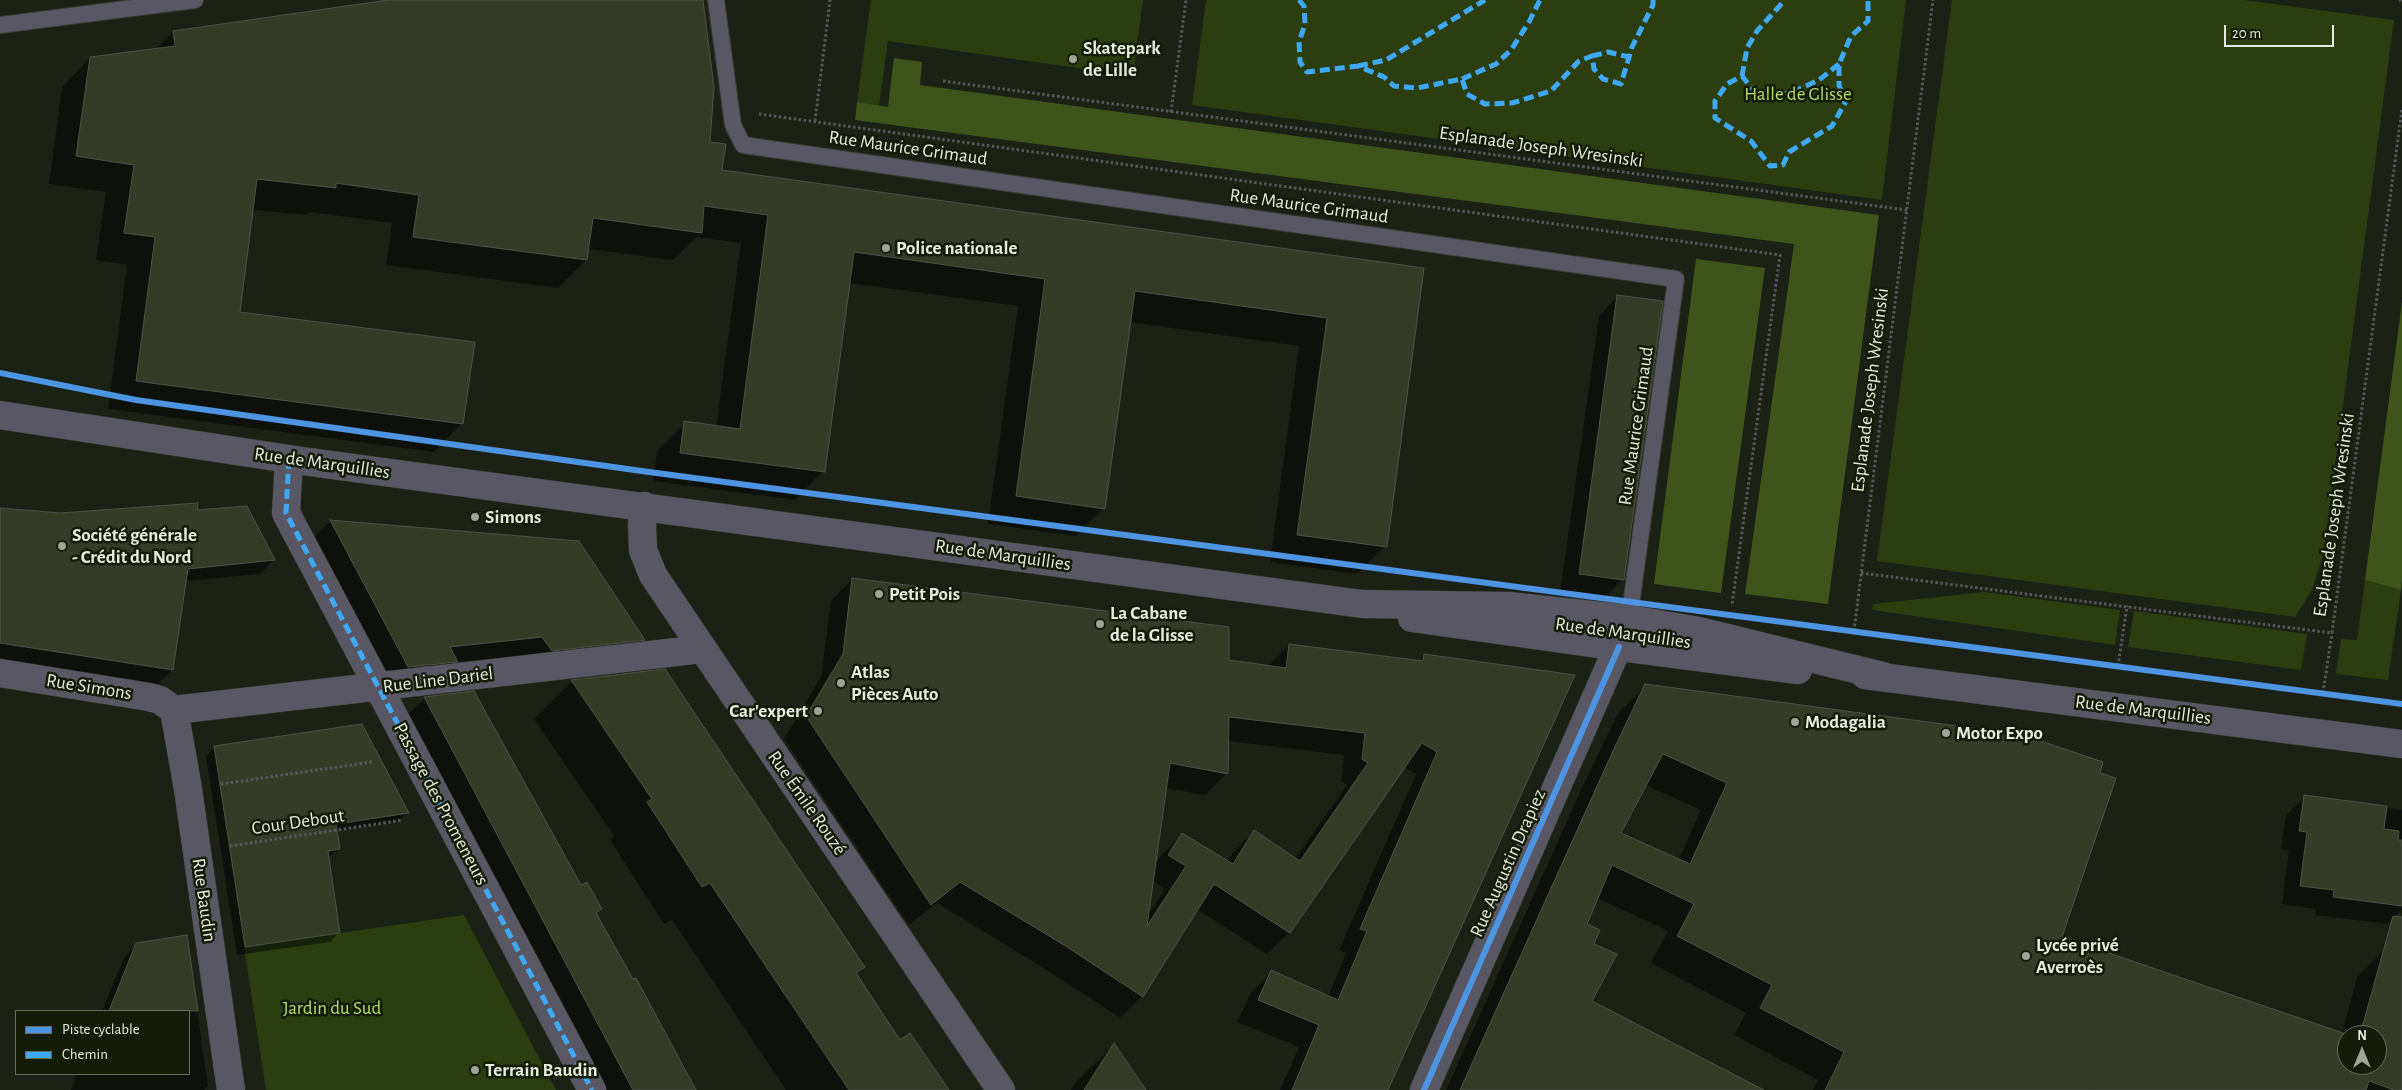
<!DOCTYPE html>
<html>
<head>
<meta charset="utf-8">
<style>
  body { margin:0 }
  #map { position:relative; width:2402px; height:1090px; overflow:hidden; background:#1c2115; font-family:"Alegreya Sans",sans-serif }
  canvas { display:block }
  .legend { position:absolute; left:15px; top:1010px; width:175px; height:65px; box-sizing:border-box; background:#141c07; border:1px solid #686f5d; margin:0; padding:6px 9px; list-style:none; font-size:15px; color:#e5ebdd }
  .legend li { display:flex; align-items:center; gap:10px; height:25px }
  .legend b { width:25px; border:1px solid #686f5d }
  .north { position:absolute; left:2337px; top:1025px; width:50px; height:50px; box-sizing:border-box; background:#141c07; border:1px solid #686f5d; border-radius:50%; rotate:0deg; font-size:14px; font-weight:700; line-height:20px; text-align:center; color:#e5ebdd }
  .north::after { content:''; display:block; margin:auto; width:18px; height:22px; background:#9fa497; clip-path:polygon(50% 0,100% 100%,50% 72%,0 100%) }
  .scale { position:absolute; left:2224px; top:25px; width:110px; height:22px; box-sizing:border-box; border:2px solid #e5ebdd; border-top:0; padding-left:6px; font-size:15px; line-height:18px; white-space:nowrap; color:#e5ebdd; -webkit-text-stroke:4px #141c07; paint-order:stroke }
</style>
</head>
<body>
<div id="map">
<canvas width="2402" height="1090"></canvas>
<ul class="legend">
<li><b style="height:6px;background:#4d94e3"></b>Piste cyclable</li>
<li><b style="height:6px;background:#3fa9f5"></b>Chemin</li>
</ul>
<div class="north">N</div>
<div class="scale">20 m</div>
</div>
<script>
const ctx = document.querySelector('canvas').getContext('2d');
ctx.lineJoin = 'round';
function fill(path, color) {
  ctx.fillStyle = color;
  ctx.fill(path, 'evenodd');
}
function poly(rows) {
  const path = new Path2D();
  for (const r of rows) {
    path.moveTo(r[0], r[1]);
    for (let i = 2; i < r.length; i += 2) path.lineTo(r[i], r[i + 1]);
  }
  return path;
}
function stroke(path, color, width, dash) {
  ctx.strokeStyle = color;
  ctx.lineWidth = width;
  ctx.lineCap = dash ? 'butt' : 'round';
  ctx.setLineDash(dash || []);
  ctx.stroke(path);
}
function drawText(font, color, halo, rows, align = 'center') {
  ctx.font = font + ' "Alegreya Sans",sans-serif';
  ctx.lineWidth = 5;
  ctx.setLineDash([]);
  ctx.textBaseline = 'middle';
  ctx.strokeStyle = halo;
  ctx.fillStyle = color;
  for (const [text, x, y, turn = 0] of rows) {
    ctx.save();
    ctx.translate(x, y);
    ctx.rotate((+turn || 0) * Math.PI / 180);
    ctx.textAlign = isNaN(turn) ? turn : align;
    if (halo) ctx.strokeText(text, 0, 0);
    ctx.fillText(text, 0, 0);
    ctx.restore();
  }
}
fill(poly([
  [871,0,1143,0,1133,76,888,41,879,106,857,102],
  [1206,0,1906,0,1882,200,1192,105],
  [1952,0,2244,0,2394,20,2323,556,2312,590,2295,617,1877,561],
  [2365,580,2401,590,2388,680,2336,674,2341,639,2357,640],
  [1984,592,2120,610,2115,645,1872,610,1873,604],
  [2134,611,2307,634,2301,670,2128,647],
  [464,915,556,1090,266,1090,244,947]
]), '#2c3d0f');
fill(poly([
  [894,58,922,62,920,85,1879,215,1828,604,1745,594,1794,244,855,120,857,102,888,107],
  [1696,259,1765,268,1721,593,1654,584],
  [2402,302,2402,580,2401,590,2365,580]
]), '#3f541a');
fill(poly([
  [402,0,702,0,709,143,721,171,1423,269,1385,546,1357,574,1270,562,1299,346,1129,322,1104,508,1076,536,988,524,1018,306,849,283,823,471,795,500,653,481,657,451,685,423,716,427,741,243,697,237,673,260,587,249,586,260,558,288,386,265,392,223,310,212,306,215,252,210,239,313,462,423,434,452,108,409,127,265,96,260,106,192,49,184,62,87,90,58,155,50,173,32],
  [1618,296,1623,579,1604,598,1560,593,1599,316],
  [0,509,60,514,196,511,274,560,260,574,185,581,172,670,158,684,0,659],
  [330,521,579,542,643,640,615,668,379,695,302,549],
  [852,579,1227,661,1267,667,1289,645,1419,662,1425,656,1573,676,1387,1090,1280,1090,1299,1047,1237,1022,1250,994,1272,972,1328,997,1346,953,1339,950,1416,774,1404,767,1289,933,1267,954,1197,909,1142,996,1120,1018,1042,967,937,903,909,925,784,739,821,677,831,601],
  [1227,741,1344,755,1341,781,1347,785,1295,859,1254,831,1233,853,1227,862,1182,834,1161,856,1154,866,1165,788,1205,795,1227,773],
  [1152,880,1165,889,1147,916],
  [572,681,864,966,855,975,900,1041,947,1090,786,1090,672,920,664,924,610,840,614,836,534,719],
  [1646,686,2060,937,2342,1034,2357,977,2384,950,2402,960,2402,1090,1813,1090,1818,1080,1734,1035,1746,1013,1651,963,1668,931,1597,898,1585,925,1592,944,1591,1001,1761,1090,1446,1090,1585,781,1618,713],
  [1645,785,1701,810,1678,860,1619,833],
  [2347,1035,2377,1035,2377,1065,2347,1065],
  [473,692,581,887,601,909,596,914,695,1090,598,1090,402,720,425,698],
  [215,748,407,812,399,821,336,831,339,849,328,857,338,933,330,942,237,955,206,756],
  [2305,797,2402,810,2402,910,2387,924,2315,915,2316,909,2282,904,2289,850,2281,849,2286,815],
  [186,936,208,1086,204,1090,71,1090,77,1074,189,1074,189,1011,102,1011,125,956,137,944],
  [1114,1045,1145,1090,1071,1090,1076,1082]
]), '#0007');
const building = poly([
  [388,0,703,0,714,87,710,142,726,144,722,170,1424,268,1387,547,1297,535,1327,318,1135,291,1105,509,1016,496,1045,279,854,252,825,472,680,453,684,421,740,429,768,215,704,206,702,233,593,218,587,260,413,237,419,195,336,183,336,188,257,179,240,312,475,342,463,424,136,381,155,237,124,233,134,165,76,156,90,57,175,46,173,31,388,0],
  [1617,295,1663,301,1624,580,1579,574,1617,295],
  [198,503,197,510,247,506,275,560,188,569,173,670,0,643,0,508,60,513,198,503],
  [330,520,579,541,645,640,552,651,542,637,450,647,458,662,408,667,330,520],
  [852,578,1229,627,1229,660,1286,668,1289,644,1423,661,1424,654,1575,675,1388,1090,1292,1090,1319,1025,1258,1000,1271,970,1338,1000,1367,931,1360,929,1437,752,1422,743,1290,933,1214,884,1143,997,1064,945,960,882,931,905,806,716,843,654,852,578],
  [1229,717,1365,733,1362,759,1368,763,1300,861,1254,830,1233,864,1182,833,1168,855,1186,866,1147,926,1170,763,1228,774,1229,717],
  [665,669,865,967,856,973,900,1040,910,1033,949,1090,849,1090,710,883,702,887,647,802,652,799,571,680,665,669],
  [1645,684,2032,736,2032,738,2103,762,2100,773,2116,778,2062,937,2349,1035,2347,1035,2347,1065,2377,1065,2377,1035,2360,1035,2393,916,2402,917,2402,1090,2394,1090,2369,1081,2366,1090,1825,1090,1844,1052,1760,1008,1772,985,1677,936,1694,904,1612,865,1587,924,1600,930,1594,944,1617,954,1592,1001,1764,1090,1460,1090,1612,753,1645,684],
  [1663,754,1727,783,1690,864,1621,833,1663,754],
  [474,691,581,885,587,882,602,909,596,913,633,979,636,978,696,1090,633,1090,424,697,474,691],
  [362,724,409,813,336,824,340,849,328,851,340,933,245,947,214,746,362,724],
  [2304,795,2387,806,2384,829,2399,831,2398,840,2402,840,2402,906,2333,897,2334,890,2300,886,2307,832,2299,831,2304,795],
  [187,935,198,1011,109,1011,136,943,187,935],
  [1114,1043,1146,1090,1084,1090,1114,1043]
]);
fill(building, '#343c25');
stroke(building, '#4e5248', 1);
const lane = poly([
  [716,0,733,125,743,145,1676,279,1629,619],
  [0,25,195,0]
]);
const street = poly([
  [0,415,302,461,1362,604,1509,606,1629,619,1699,631,1883,676],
  [289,459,286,513,592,1090],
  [644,506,642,525,643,550,653,575,1001,1090],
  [1412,618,1619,647,1798,670],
  [0,673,149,697,160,700,174,710],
  [1865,675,2402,744],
  [174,710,702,649],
  [174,710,188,789,231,1090],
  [1424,1090,1625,631]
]);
stroke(lane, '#383c32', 18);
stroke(street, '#383c32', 29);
stroke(poly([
  [2399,0,2402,0],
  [943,81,1907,210],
  [1171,112,1186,0],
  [759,114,1780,255,1732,605],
  [815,121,830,0],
  [1861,573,2332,633,2402,109],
  [1854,631,1933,0],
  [2118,666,2127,606],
  [2323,693,2332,633],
  [221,784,372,762],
  [230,846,403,820]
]), '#58575c', 3, [2.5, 2.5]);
stroke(lane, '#595764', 16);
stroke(street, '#595764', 28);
stroke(poly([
  [1299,0,1304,6,1305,24,1299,42,1300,62,1307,72,1358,66,1384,77,1394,86,1417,88,1462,79,1467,94,1485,104,1512,103,1551,91,1579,61,1592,56,1594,69,1603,79,1621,84,1632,47,1653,5,1653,0],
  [1592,56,1608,52,1629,57],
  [1839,64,1819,80,1795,91,1772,97,1754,91,1742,76,1727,84,1715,101,1715,118,1751,141,1770,166,1783,165,1789,152,1832,126,1845,103,1839,85,1839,64,1851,36,1868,21,1868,0],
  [1358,66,1386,60,1485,0],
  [1742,76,1747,48,1757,31,1785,0],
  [1462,79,1496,64,1511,50,1529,22,1540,0],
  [289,459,286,513,592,1090]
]), '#3fa9f5', 5, [10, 5]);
stroke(poly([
  [0,373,136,400,649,472,2402,704],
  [1424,1090,1619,647]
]), '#4d94e3', 6);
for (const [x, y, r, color] of [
  [1073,59,5,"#9fa497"],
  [886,248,5,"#9fa497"],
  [475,517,5,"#9fa497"],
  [62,546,5,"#9fa497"],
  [879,594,5,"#9fa497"],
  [1100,624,5,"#9fa497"],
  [841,683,5,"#9fa497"],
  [818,711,5,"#9fa497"],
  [1795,722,5,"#9fa497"],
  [1946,733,5,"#9fa497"],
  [2026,956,5,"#9fa497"],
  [475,1070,5,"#9fa497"]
]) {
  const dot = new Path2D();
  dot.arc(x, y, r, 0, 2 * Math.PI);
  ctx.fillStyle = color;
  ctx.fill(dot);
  stroke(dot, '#141c07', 2);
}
drawText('bold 19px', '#e5ebdd', '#141c07', [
  ["Skatepark",1083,48],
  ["de Lille",1083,70],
  ["Police nationale",896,248],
  ["Simons",485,517],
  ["Société générale",72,535],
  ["- Crédit du Nord",72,557],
  ["Petit Pois",889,594],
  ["La Cabane",1110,613],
  ["de la Glisse",1110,635],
  ["Atlas",851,672],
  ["Pièces Auto",851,694],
  ["Car'expert",808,711,"right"],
  ["Modagalia",1805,722],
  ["Motor Expo",1956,733],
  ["Lycée privé",2036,945],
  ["Averroès",2036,967],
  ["Terrain Baudin",485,1070]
], 'left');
drawText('19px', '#b3df6f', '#141c07', [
  ["Halle de Glisse",1798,94],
  ["Jardin du Sud",332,1008]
]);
drawText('19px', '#e5ebdd', '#141c07', [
  ["Esplanade Joseph Wresinski",1541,147,8],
  ["Rue Maurice Grimaud",908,148,8],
  ["Rue Maurice Grimaud",1309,206,8],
  ["Esplanade Joseph Wresinski",1870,390,-83],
  ["Rue Maurice Grimaud",1636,426,-82],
  ["Rue de Marquillies",322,463,8],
  ["Esplanade Joseph Wresinski",2334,515,-82],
  ["Rue de Marquillies",1003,555,8],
  ["Rue de Marquillies",1623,633,8],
  ["Rue Line Dariel",438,680,-7],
  ["Rue Simons",89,687,9],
  ["Rue de Marquillies",2143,710,7],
  ["Rue Émile Rouzé",807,803,55],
  ["Passage des Promeneurs",441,804,62],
  ["Cour Debout",298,822,-8],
  ["Rue Augustin Drapiez",1508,863,-66],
  ["Rue Baudin",204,900,82]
]);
</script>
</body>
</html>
